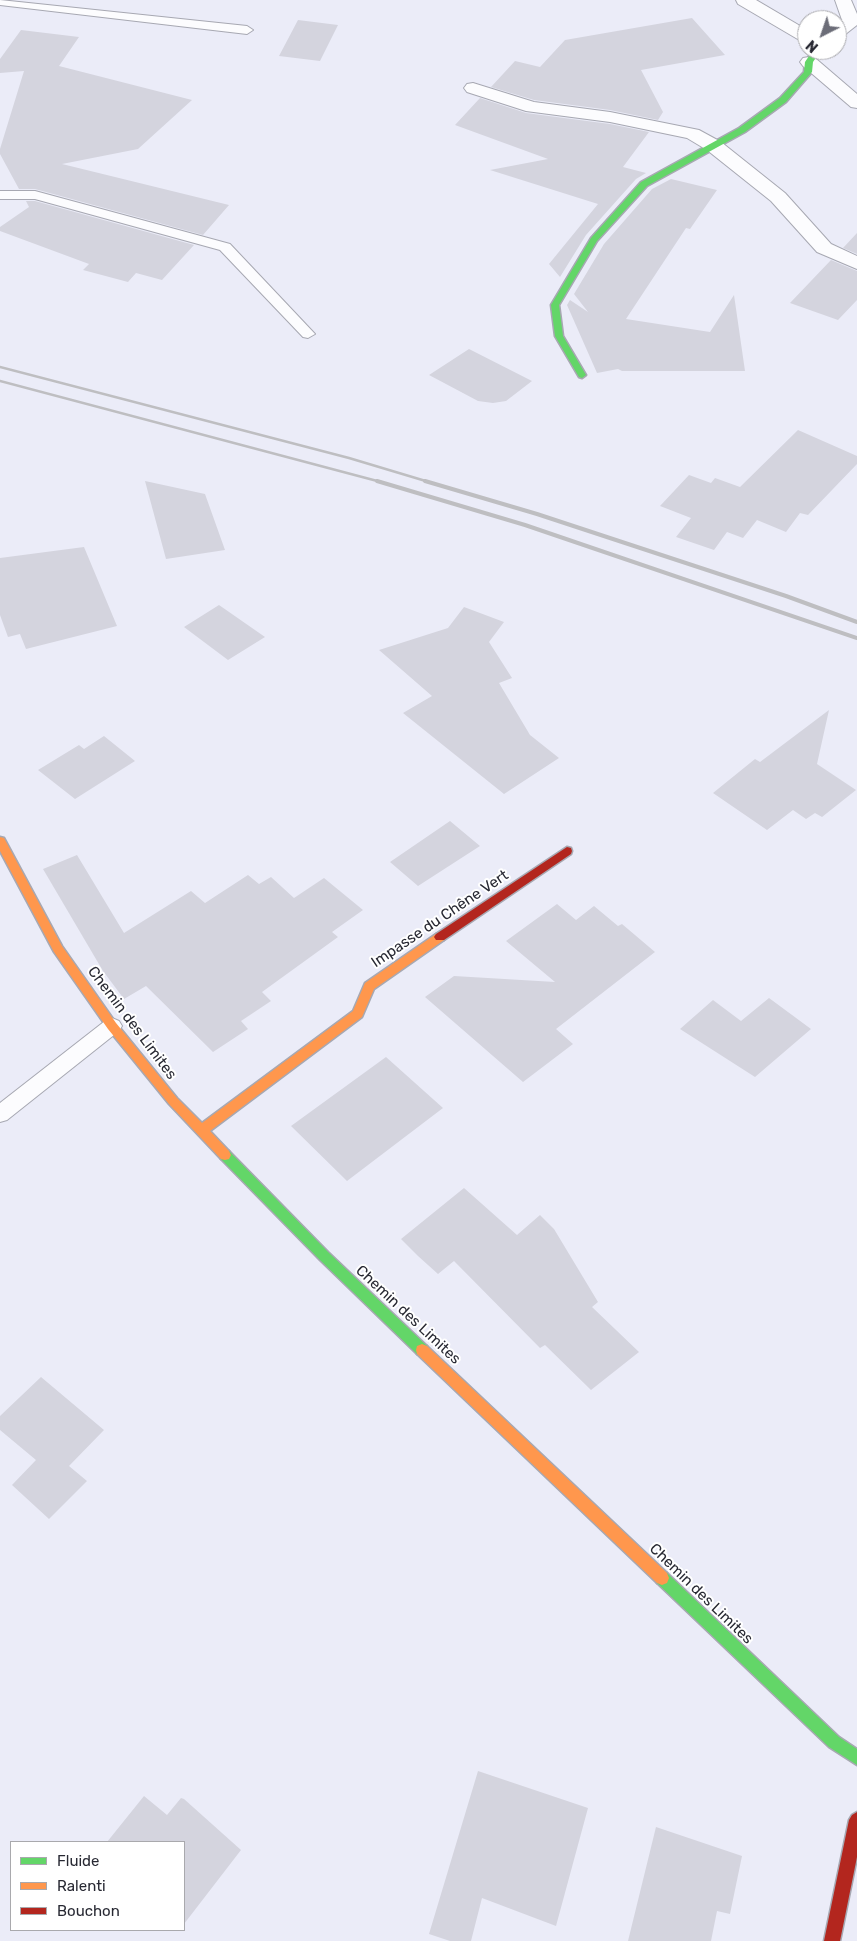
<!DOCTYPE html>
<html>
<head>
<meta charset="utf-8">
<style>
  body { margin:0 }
  #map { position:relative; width:857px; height:1941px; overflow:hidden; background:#ebecf8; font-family:Rubik,sans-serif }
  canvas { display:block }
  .legend { position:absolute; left:10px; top:1841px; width:175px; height:90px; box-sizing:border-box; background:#fff; border:1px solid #a9a9ad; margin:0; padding:6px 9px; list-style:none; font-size:15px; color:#282933 }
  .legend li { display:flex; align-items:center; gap:10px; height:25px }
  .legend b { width:25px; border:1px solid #a9a9ad }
  .north { position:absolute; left:797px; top:10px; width:50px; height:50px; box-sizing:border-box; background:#fff; border:1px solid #a9a9ad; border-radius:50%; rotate:221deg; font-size:14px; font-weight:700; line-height:20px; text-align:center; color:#282933 }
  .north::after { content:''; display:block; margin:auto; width:18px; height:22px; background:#6c6d78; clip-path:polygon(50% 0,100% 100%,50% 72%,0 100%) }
</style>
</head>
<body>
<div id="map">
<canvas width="857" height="1941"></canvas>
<ul class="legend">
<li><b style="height:6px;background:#63d668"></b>Fluide</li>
<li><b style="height:6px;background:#ff974d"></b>Ralenti</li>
<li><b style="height:6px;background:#b3261e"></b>Bouchon</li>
</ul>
<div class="north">N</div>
</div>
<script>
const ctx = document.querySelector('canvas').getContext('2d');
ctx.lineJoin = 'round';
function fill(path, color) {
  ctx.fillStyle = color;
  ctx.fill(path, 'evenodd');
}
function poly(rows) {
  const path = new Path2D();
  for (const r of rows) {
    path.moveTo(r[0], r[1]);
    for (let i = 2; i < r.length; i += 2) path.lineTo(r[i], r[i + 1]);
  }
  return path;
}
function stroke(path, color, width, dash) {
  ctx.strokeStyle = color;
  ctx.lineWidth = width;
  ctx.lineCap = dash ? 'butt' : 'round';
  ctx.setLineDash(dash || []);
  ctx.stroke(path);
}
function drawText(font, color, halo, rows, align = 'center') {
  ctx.font = font + ' Rubik,sans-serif';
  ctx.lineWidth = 4;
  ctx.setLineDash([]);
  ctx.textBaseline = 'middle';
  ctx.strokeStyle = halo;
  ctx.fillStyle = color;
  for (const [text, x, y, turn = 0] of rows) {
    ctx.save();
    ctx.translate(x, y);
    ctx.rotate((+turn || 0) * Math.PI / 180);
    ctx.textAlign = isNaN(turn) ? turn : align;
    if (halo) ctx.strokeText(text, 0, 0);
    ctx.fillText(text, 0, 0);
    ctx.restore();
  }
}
fill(poly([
  [692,18,725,55,641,70,663,112,658,120,610,110,534,100,491,87,515,61,540,67,565,40],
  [298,20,338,25,320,61,279,56],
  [21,30,79,37,59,66,192,100,138,149,62,164,229,205,203,235,35,189,19,189,0,154,0,149,24,71,0,73,0,59],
  [480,98,526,113,610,124,649,132,623,167,646,173,636,179,586,235,560,277,549,264,598,204,490,170,548,159,455,125],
  [671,179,717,190,690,229,686,228,626,319,710,332,734,295,745,371,622,371,618,369,597,373,567,305,570,300,588,312,574,294,604,244,652,189],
  [26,201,35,201,194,245,162,280,136,273,128,282,83,270,89,264,0,231,0,227,29,207],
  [857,233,857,254,843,248],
  [831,260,857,271,857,300,838,320,790,303],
  [469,349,532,381,506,401,493,403,478,401,429,375],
  [798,430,857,456,857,464,808,515,800,513,786,532,757,520,743,538,727,532,714,550,676,537,691,518,660,506,689,475,711,483,715,478,740,487],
  [145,481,205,494,225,550,166,559],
  [84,547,117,626,26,649,20,634,8,637,0,615,0,558],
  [219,605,265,637,228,660,184,627],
  [464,607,504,622,489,642,512,678,499,683,530,735,559,758,504,794,403,713,432,696,379,650,448,628],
  [829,710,817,764,856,790,822,817,815,813,806,819,793,810,767,830,713,793,755,759,760,762],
  [104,736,135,761,75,799,38,770,79,745,84,749],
  [450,821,480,846,418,886,390,862],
  [77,855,124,933,191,891,205,903,248,875,259,884,271,877,294,898,324,878,363,910,332,932,338,937,262,992,271,1001,241,1021,248,1029,213,1052,146,986,124,999,103,971,43,869],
  [557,904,576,920,594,906,618,926,622,924,655,952,556,1029,573,1044,523,1082,425,997,454,976,555,982,506,941],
  [769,998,811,1029,755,1077,680,1029,713,1000,741,1021],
  [386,1057,443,1108,347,1181,291,1126],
  [464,1188,517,1235,540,1215,554,1229,598,1302,592,1307,639,1352,591,1390,545,1345,540,1348,454,1261,438,1274,418,1256,401,1239],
  [41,1377,104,1430,69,1466,87,1481,49,1519,12,1485,36,1460,0,1430,0,1416],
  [478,1771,588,1808,556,1926,482,1898,471,1941,450,1941,429,1934],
  [144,1796,167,1815,181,1798,184,1799,241,1850,184,1924,184,1842,107,1842],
  [656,1827,742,1856,730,1914,717,1911,711,1941,628,1941]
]), '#d4d4de');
const lane = poly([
  [0,0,247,26,253,30,247,34,0,5,0,0],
  [0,191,35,191,230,244,315,334,308,338,303,337,220,250,35,199,0,199,0,191],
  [112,1018,119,1021,122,1026,119,1031,7,1120,0,1122,0,1103,105,1021,112,1018]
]);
const street = poly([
  [736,0,756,0,807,30,807,42,801,41,738,4,736,0],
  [835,0,851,0,857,14,857,25,843,36,837,37,837,24,842,20,835,0],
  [809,57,815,58,857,94,857,108,851,107,803,66,800,62,803,58,809,57],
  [473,83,534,102,610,112,699,130,721,142,785,193,831,244,857,256,857,269,817,252,771,201,707,150,687,138,610,122,526,111,467,92,464,88,467,84,473,83]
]);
const fast = poly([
  [813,50,821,50,813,62,812,72,786,102,745,132,647,186,597,241,559,305,563,336,586,375,582,378,579,377,555,336,551,305,591,238,641,182,739,128,780,98,804,72,805,62,813,50],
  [225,1150,229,1151,328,1252,427,1346,428,1350,427,1354,422,1356,417,1354,320,1260,221,1159,219,1155,221,1151,225,1150],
  [662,1571,667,1573,839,1737,857,1749,857,1765,829,1747,657,1583,655,1578,657,1573,662,1571]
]);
const slow = poly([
  [0,837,4,838,62,946,116,1023,177,1098,202,1123,353,1011,365,983,436,934,444,934,446,937,444,940,374,989,362,1017,210,1131,229,1151,231,1155,229,1159,225,1160,221,1159,169,1104,108,1029,54,952,0,851,0,837],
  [422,1344,427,1346,667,1573,669,1578,667,1583,662,1585,657,1583,417,1354,416,1350,417,1346,422,1344]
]);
const jam = poly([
  [567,847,571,848,572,851,571,854,444,940,436,940,434,937,436,934,567,847],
  [857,1812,857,1857,840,1941,824,1941,849,1820,852,1815,857,1812]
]);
stroke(lane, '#a7a8b2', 2);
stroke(street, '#a7a8b2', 2);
stroke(fast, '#a7a8b2', 3);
stroke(slow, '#a7a8b2', 3);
stroke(jam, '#a7a8b2', 3);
fill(lane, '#fcfcfe');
fill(street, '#fcfcfe');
fill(fast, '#63d668');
fill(slow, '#ff974d');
fill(jam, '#b3261e');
stroke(poly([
  [0,367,349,458,429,482],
  [0,381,381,482]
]), '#bebec1', 2.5);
stroke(poly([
  [377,481,525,525,857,638],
  [425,481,537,514,786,596,857,622]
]), '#bebec1', 4);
drawText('15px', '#282933', '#fff', [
  ["Impasse du Chêne Vert",440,919,-34],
  ["Chemin des Limites",132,1023,53],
  ["Chemin des Limites",408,1315,43],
  ["Chemin des Limites",701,1594,44]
]);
</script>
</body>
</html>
